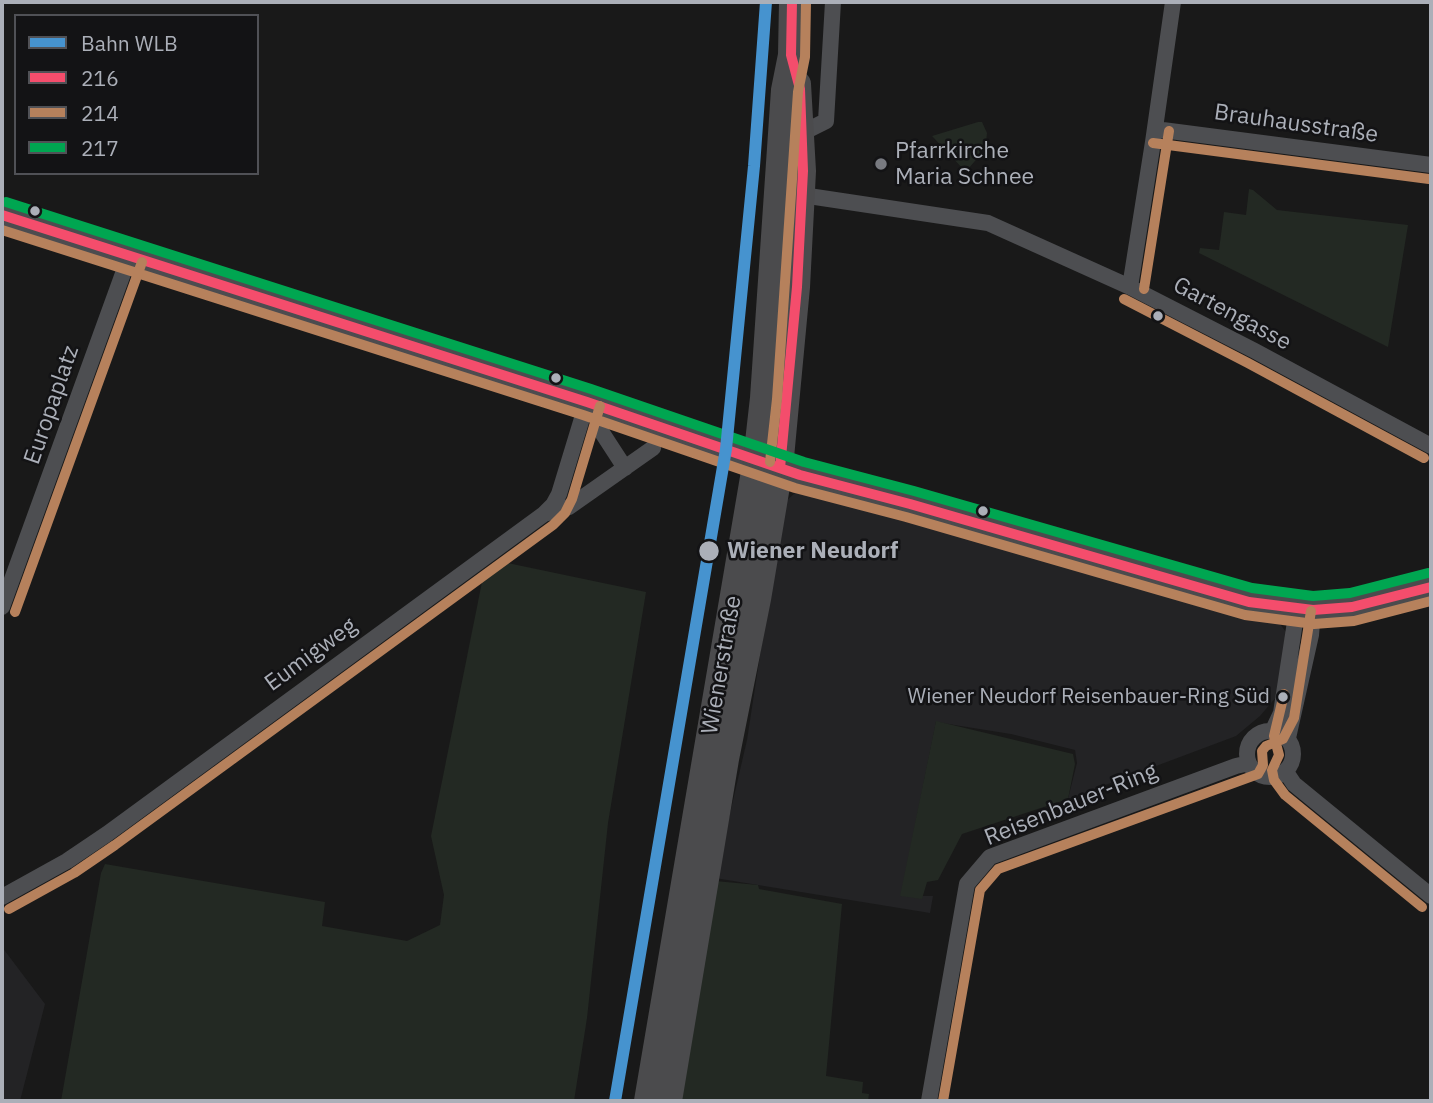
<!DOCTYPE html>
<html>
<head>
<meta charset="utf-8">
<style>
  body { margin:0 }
  #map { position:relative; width:1433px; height:1103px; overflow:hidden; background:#191919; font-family:"IBM Plex Sans",sans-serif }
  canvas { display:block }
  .frame { position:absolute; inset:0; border:4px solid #abafb8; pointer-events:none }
  .legend { position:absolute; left:14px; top:14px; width:245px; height:161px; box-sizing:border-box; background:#131315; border:2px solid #505156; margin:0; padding:9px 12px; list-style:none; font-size:21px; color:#abafb8 }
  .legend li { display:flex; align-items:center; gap:14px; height:35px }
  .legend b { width:35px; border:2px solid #505156 }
</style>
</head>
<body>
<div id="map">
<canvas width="1433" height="1103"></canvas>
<div class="frame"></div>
<ul class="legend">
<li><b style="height:9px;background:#4693cf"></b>Bahn WLB</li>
<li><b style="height:9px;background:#f44d6c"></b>216</li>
<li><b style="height:9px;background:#b6815c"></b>214</li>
<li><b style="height:9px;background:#00a651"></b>217</li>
</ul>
</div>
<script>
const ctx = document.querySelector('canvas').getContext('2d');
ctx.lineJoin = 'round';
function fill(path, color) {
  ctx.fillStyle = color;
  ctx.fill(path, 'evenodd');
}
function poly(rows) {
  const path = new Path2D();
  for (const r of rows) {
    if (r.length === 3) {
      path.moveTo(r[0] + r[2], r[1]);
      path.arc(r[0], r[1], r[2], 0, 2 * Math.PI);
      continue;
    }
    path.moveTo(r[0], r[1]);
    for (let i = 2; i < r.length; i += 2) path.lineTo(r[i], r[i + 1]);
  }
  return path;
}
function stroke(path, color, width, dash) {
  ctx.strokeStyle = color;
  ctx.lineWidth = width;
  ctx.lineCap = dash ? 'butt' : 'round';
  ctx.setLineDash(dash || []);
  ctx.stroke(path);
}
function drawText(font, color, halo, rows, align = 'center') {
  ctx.font = font + ' "IBM Plex Sans",sans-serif';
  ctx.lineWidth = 5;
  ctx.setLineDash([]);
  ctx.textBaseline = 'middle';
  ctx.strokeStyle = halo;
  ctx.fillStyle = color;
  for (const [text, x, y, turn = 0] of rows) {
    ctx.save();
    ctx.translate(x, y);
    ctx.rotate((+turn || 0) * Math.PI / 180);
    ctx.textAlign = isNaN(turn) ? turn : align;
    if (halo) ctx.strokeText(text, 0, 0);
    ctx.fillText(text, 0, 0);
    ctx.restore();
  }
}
fill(poly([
  [811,492,889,508,1277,620,1286,632,1277,696,1260,716,1236,736,1068,799,1077,763,1075,750,1011,734,936,722,901,896,933,896,930,913,715,878,747,740,782,512,785,502,795,493],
  [2,947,45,1004,20,1101,2,1101]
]), '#232325');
fill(poly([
  [978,122,982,122,987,133,986,143,981,154,968,169,964,170,932,136],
  [1249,189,1253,190,1277,210,1408,225,1388,347,1199,253,1200,248,1219,250,1224,212,1246,215],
  [498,561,646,592,608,823,587,1018,574,1101,61,1101,101,873,105,864,325,902,322,926,407,941,440,925,444,895,431,836,484,572],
  [936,721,1073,754,1075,764,1068,799,962,834,938,880,927,882,922,899,900,896],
  [715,881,758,885,759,889,842,904,826,1076,863,1082,862,1093,869,1094,868,1101,679,1101]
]), '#232923');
stroke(poly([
  [1155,129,1431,165],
  [802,133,826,121,833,2],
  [802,195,988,223,1130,287,1255,351,1431,446],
  [1130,287,1153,142,1173,2],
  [599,428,625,468],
  [544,514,569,507,653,448],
  [2,607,129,257],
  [1273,730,1281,713,1297,609],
  [1270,754,23],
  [1288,738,1311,635,1313,610],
  [1286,772,1294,784,1431,896],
  [2,897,67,861,107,834,544,514,553,505,559,494,587,402],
  [929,1101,967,884,990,857,1236,766,1249,763]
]), '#4d4e51', 16);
stroke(poly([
  [2,215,587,402,756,460]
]), '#4c4c4f', 23);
stroke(poly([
  [764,463,800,475,910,504,1249,602,1313,610,1352,607,1431,587],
  [647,1101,756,460,763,398,784,90,791,55,792,2],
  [669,1101,726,759,758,599,780,468,797,287,803,171,798,84]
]), '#4b4b4d', 26);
stroke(poly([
  [2,215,587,402,800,475,910,504,1249,602,1313,610,1352,607,1431,587],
  [780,468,797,287,803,171,800,89,791,55,792,2]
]), '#f44d6c', 10);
stroke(poly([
  [1153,143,1429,179],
  [2,230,583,415,795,488,906,517,1245,615,1314,624,1354,621,1431,601],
  [1144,289,1169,131],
  [1124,299,1248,363,1424,458],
  [770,462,777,399,798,92,805,57,806,2],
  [15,612,142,262],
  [1284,694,1274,736,1279,755,1272,770,1274,780,1285,795,1422,907],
  [9,909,74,873,115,845,553,525,565,513,572,499,600,406],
  [943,1101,980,890,998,869,1258,774,1263,765,1262,751,1266,746,1283,739,1294,718,1311,611]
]), '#b6815c', 10);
stroke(poly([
  [6,202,591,389,804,462,914,491,1252,588,1313,596,1350,593,1428,573]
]), '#00a651', 10);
stroke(poly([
  [615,1101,726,449,754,166,766,2]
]), '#4693cf', 12);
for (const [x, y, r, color] of [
  [881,164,7,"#787a80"],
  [35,211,6,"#abafb8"],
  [1158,316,6,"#abafb8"],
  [556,378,6,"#abafb8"],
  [983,511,6,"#abafb8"],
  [709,551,11,"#abafb8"],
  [1283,697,6,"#abafb8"]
]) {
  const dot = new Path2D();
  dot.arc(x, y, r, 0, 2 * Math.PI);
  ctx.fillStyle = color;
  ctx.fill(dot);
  stroke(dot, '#131315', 2.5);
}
drawText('21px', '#abafb8', '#131315', [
  ["Wiener Neudorf Reisenbauer-Ring Süd",1270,697]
], 'right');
drawText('23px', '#abafb8', '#131315', [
  ["Brauhausstraße",1296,124,8],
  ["Gartengasse",1232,314,28],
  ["Europaplatz",52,405,-71],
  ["Eumigweg",311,655,-36],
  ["Wienerstraße",722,665,-80],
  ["Reisenbauer-Ring",1071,805,-22]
]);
drawText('23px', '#abafb8', '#131315', [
  ["Pfarrkirche",895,151],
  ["Maria Schnee",895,177]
], 'left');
drawText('bold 23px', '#abafb8', '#131315', [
  ["Wiener Neudorf",727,551]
], 'left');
</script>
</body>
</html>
